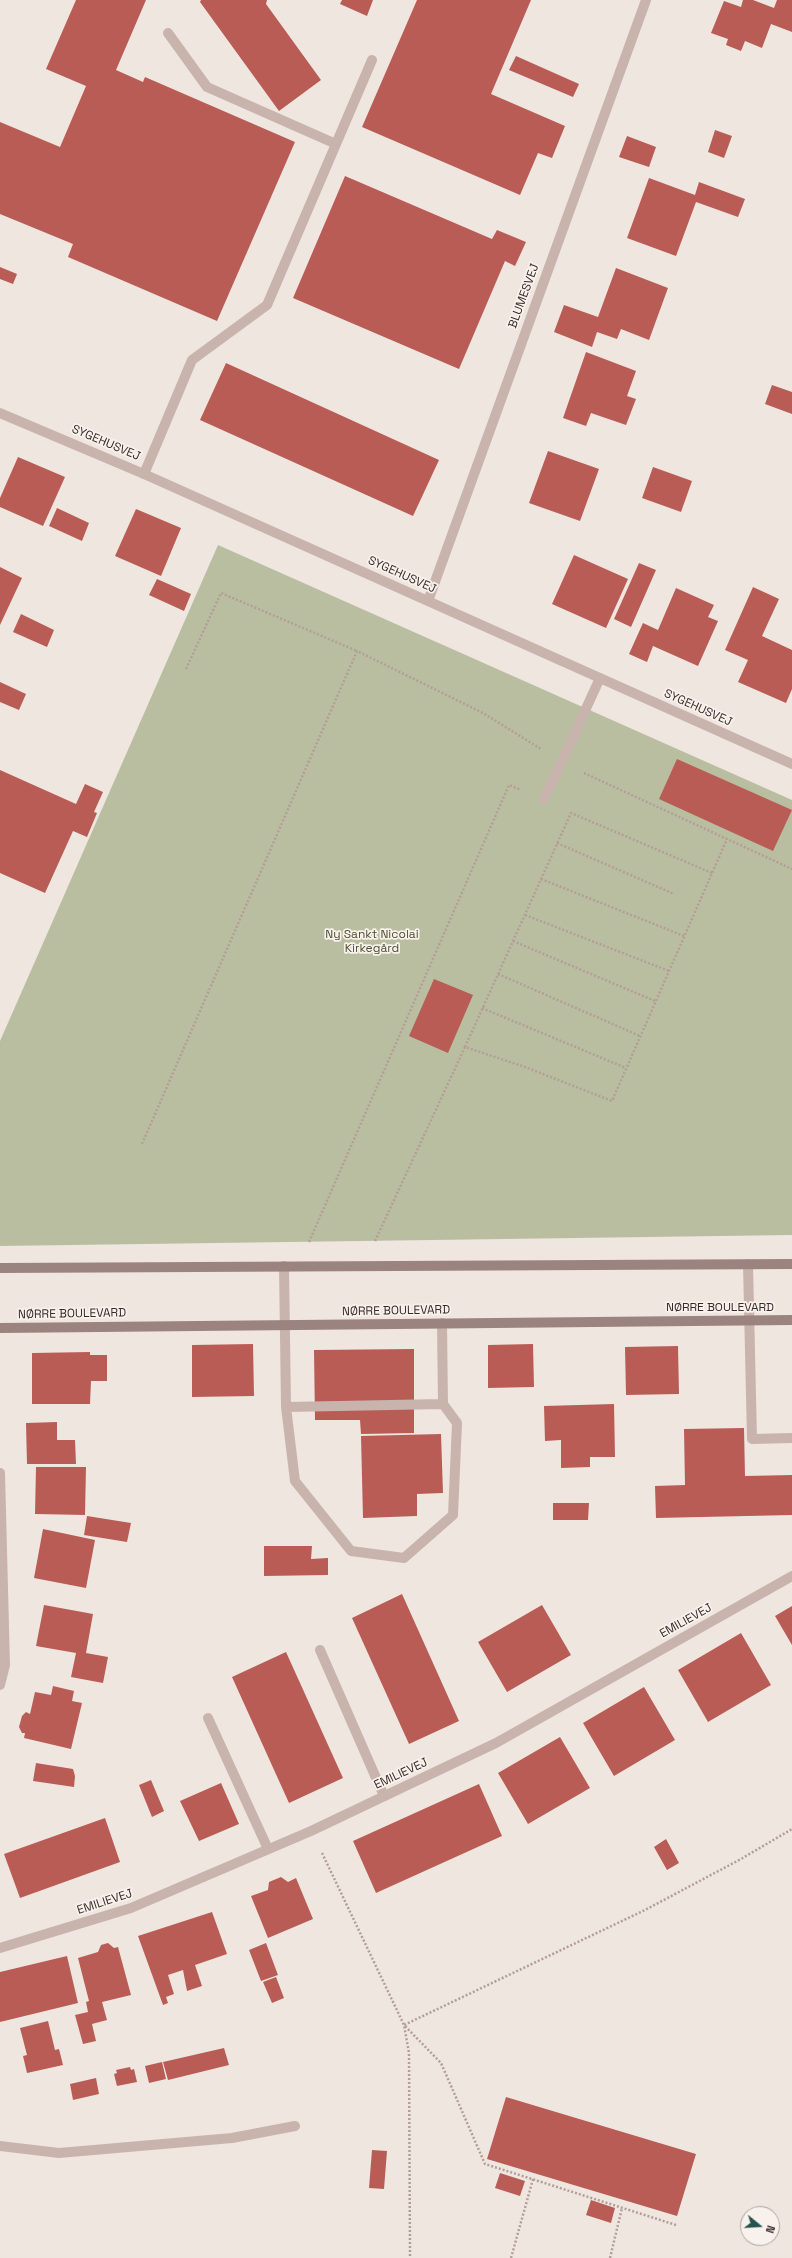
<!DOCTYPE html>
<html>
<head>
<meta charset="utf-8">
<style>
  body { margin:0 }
  #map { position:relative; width:792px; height:2258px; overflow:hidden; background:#f0e6e0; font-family:"Space Grotesk",sans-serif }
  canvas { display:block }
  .north { position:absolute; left:740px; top:2206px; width:40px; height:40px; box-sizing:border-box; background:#f8f1ec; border:1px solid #aba29f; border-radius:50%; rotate:108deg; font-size:11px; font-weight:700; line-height:16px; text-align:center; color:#372c2b }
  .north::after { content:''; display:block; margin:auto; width:14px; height:18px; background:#25544e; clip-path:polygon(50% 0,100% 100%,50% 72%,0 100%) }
</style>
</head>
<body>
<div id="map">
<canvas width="792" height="2258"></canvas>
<div class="north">N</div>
</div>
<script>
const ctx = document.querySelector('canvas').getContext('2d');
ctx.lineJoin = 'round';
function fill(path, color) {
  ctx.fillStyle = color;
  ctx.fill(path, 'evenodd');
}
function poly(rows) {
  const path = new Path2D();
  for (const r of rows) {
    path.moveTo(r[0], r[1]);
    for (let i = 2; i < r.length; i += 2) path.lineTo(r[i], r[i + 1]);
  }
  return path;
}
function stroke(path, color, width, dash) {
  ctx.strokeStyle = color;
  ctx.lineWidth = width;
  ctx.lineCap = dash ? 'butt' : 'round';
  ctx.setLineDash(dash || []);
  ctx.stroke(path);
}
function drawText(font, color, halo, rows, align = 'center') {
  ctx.font = font + ' "Space Grotesk",sans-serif';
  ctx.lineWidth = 3.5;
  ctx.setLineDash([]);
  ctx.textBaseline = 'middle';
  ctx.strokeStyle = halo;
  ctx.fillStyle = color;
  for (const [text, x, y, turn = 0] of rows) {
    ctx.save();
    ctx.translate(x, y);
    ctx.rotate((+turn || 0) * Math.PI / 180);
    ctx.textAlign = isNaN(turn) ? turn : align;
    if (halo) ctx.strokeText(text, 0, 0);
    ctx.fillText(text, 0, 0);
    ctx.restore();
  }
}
fill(poly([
  [218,545,792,800,792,1235,0,1246,0,1041]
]), '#babea1');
fill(poly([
  [76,0,146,0,116,70,143,82,145,77,295,142,217,321,68,257,73,244,0,214,0,122,60,147,86,86,46,69],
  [201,0,267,0,266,4,321,80,279,111,200,2],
  [342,0,373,0,367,16,340,4],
  [417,0,531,0,491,94,565,126,552,158,538,153,520,195,362,127],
  [743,0,753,0,774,8,777,0,792,0,792,32,771,24,762,48,745,41,741,51,726,45,728,39,711,33,724,1,741,7],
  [516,56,579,84,573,97,509,70],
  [715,130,732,136,724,158,708,152],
  [627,136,656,147,649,167,619,157],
  [345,176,492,239,497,230,526,242,515,266,505,261,459,369,293,298],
  [649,178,695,195,699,182,745,199,738,217,696,202,676,256,627,238],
  [0,267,17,274,13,284,0,279],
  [616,268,668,288,649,340,621,329,617,339,597,332,592,347,554,332,564,305,598,317],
  [586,352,636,371,627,396,636,399,626,425,591,413,586,426,563,418],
  [226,363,439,460,413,516,200,420],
  [772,385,792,392,792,414,765,404],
  [548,451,599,469,580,521,529,503],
  [18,457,65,477,43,526,0,507,0,498],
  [653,467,692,481,681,512,642,498],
  [57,508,89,523,82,541,49,526],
  [136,509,181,528,161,576,115,556],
  [574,555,628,579,606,628,552,604],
  [639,563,656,570,631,627,614,619],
  [0,567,22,578,0,625],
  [157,579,191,594,184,611,149,595],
  [753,587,779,599,762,636,792,650,792,689,786,703,738,682,748,660,725,650],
  [676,588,714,605,708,617,718,621,698,666,653,646,647,662,629,654,643,623,658,630],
  [21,614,54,630,47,647,13,632],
  [0,682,26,694,19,710,0,702],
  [677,759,792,810,773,851,659,799],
  [0,770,76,804,85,784,103,792,94,812,97,813,87,837,73,831,45,893,0,873],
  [434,979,473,995,448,1053,409,1036],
  [253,1344,254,1396,192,1397,192,1345],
  [533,1344,534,1387,488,1388,488,1345],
  [678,1346,679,1394,626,1395,625,1347],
  [414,1349,414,1433,361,1434,360,1420,315,1420,314,1350],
  [90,1352,90,1355,107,1355,107,1381,91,1381,90,1404,32,1404,32,1353],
  [614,1404,615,1457,590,1457,590,1467,561,1468,561,1440,545,1441,544,1406],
  [57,1422,57,1440,75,1440,76,1464,27,1464,26,1423],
  [744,1428,745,1476,792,1475,792,1515,656,1518,655,1486,685,1485,684,1429],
  [441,1434,443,1493,417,1494,417,1516,363,1518,361,1436],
  [36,1467,86,1467,85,1515,35,1514],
  [553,1503,589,1503,588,1520,553,1520],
  [87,1516,131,1523,127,1542,84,1535],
  [43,1529,95,1540,86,1588,34,1578],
  [264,1546,312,1546,311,1559,328,1558,328,1575,264,1576],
  [402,1594,459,1721,409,1744,352,1618],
  [44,1605,93,1614,86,1653,108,1657,103,1683,71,1677,76,1653,36,1646],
  [542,1605,571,1655,507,1692,478,1642],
  [792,1606,792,1645,775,1616],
  [741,1633,771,1685,708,1722,678,1670],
  [286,1652,343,1778,289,1803,232,1677],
  [53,1686,74,1691,72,1701,82,1703,71,1749,24,1738,25,1733,22,1733,19,1727,22,1716,26,1712,30,1714,35,1692,51,1695],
  [644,1687,675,1740,614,1776,583,1723],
  [560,1737,590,1788,528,1824,498,1773],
  [36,1763,73,1769,75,1776,74,1787,33,1781],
  [151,1780,164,1811,152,1817,139,1785],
  [221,1783,239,1824,199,1841,180,1801],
  [479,1784,502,1836,376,1893,353,1841],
  [105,1818,120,1862,20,1898,4,1854],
  [666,1839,679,1863,667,1870,654,1847],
  [281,1877,288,1882,296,1878,313,1919,268,1938,251,1896,268,1890,269,1882],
  [212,1912,227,1954,195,1965,202,1986,187,1991,183,1970,168,1975,174,1994,166,1997,168,2003,163,2005,138,1936],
  [108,1943,114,1948,118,1947,131,1995,102,2002,107,2020,92,2024,96,2041,83,2044,75,2015,88,2012,86,2002,89,2001,78,1958,98,1952,101,1945],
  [266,1943,278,1975,261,1981,249,1950],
  [67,1956,78,2003,0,2022,0,1972],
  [276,1977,284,1998,272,2003,263,1982],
  [48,2021,55,2050,59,2049,63,2065,27,2073,23,2056,27,2055,20,2028],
  [224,2048,229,2065,168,2080,163,2062],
  [162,2062,166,2079,149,2083,145,2066],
  [130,2067,131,2070,134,2069,137,2082,117,2086,114,2074,117,2073,116,2070],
  [96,2078,99,2094,73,2100,70,2084],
  [506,2097,696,2154,677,2216,487,2159],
  [372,2150,387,2151,384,2189,369,2188],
  [500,2173,525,2181,520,2196,495,2188],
  [591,2200,615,2208,611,2223,586,2215]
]), '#b95c56');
stroke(poly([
  [186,669,221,593,357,651],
  [584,773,792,869],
  [557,843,674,894],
  [541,879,684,936],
  [525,915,669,971],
  [513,941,655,1001],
  [498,974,640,1036],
  [482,1008,626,1068],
  [465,1047,571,813,712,873],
  [142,1144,357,651,483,713,541,749],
  [375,1241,465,1047,525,1067,612,1101,727,839],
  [309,1242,509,785,521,790],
  [322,1853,404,2025,409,2053,410,2258],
  [676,2225,485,2164,441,2063,404,2025,645,1910,741,1859,792,1829],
  [511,2258,533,2179],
  [610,2258,622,2208]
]), '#b39e97', 2.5, [2, 2]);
stroke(poly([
  [168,33,207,87,336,144],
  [144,474,192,360,267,305,372,60],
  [544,800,600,678],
  [748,1264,752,1439,792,1438],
  [284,1266,286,1407,443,1404,442,1323],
  [286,1407,295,1481,351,1551,404,1558,453,1515,457,1423,443,1404],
  [320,1650,384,1796],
  [208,1718,268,1849],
  [0,2146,59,2153,232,2138,295,2126]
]), '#c8b4ad', 10);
stroke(poly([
  [0,413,144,474,792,764],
  [428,601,646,0],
  [0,1473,5,1665,0,1685],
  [0,1948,131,1908,311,1831,496,1743,792,1576]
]), '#c8b4ad', 10);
stroke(poly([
  [0,1268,792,1264],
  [0,1328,792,1320]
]), '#9b847f', 10);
drawText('12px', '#372c2b', '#f8f1ec', [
  ["BLUMESVEJ",524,296,-70],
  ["SYGEHUSVEJ",106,443,23],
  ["SYGEHUSVEJ",402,575,24],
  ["SYGEHUSVEJ",698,708,24],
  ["NØRRE BOULEVARD",720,1308],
  ["NØRRE BOULEVARD",396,1311,-1],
  ["NØRRE BOULEVARD",72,1314,-1],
  ["EMILIEVEJ",686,1621,-29],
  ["EMILIEVEJ",401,1774,-25],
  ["EMILIEVEJ",105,1902,-18]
]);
drawText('12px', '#4c5231', '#f8f1ec', [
  ["Ny Sankt Nicolai",372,935],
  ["Kirkegård",372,949]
]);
</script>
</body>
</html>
